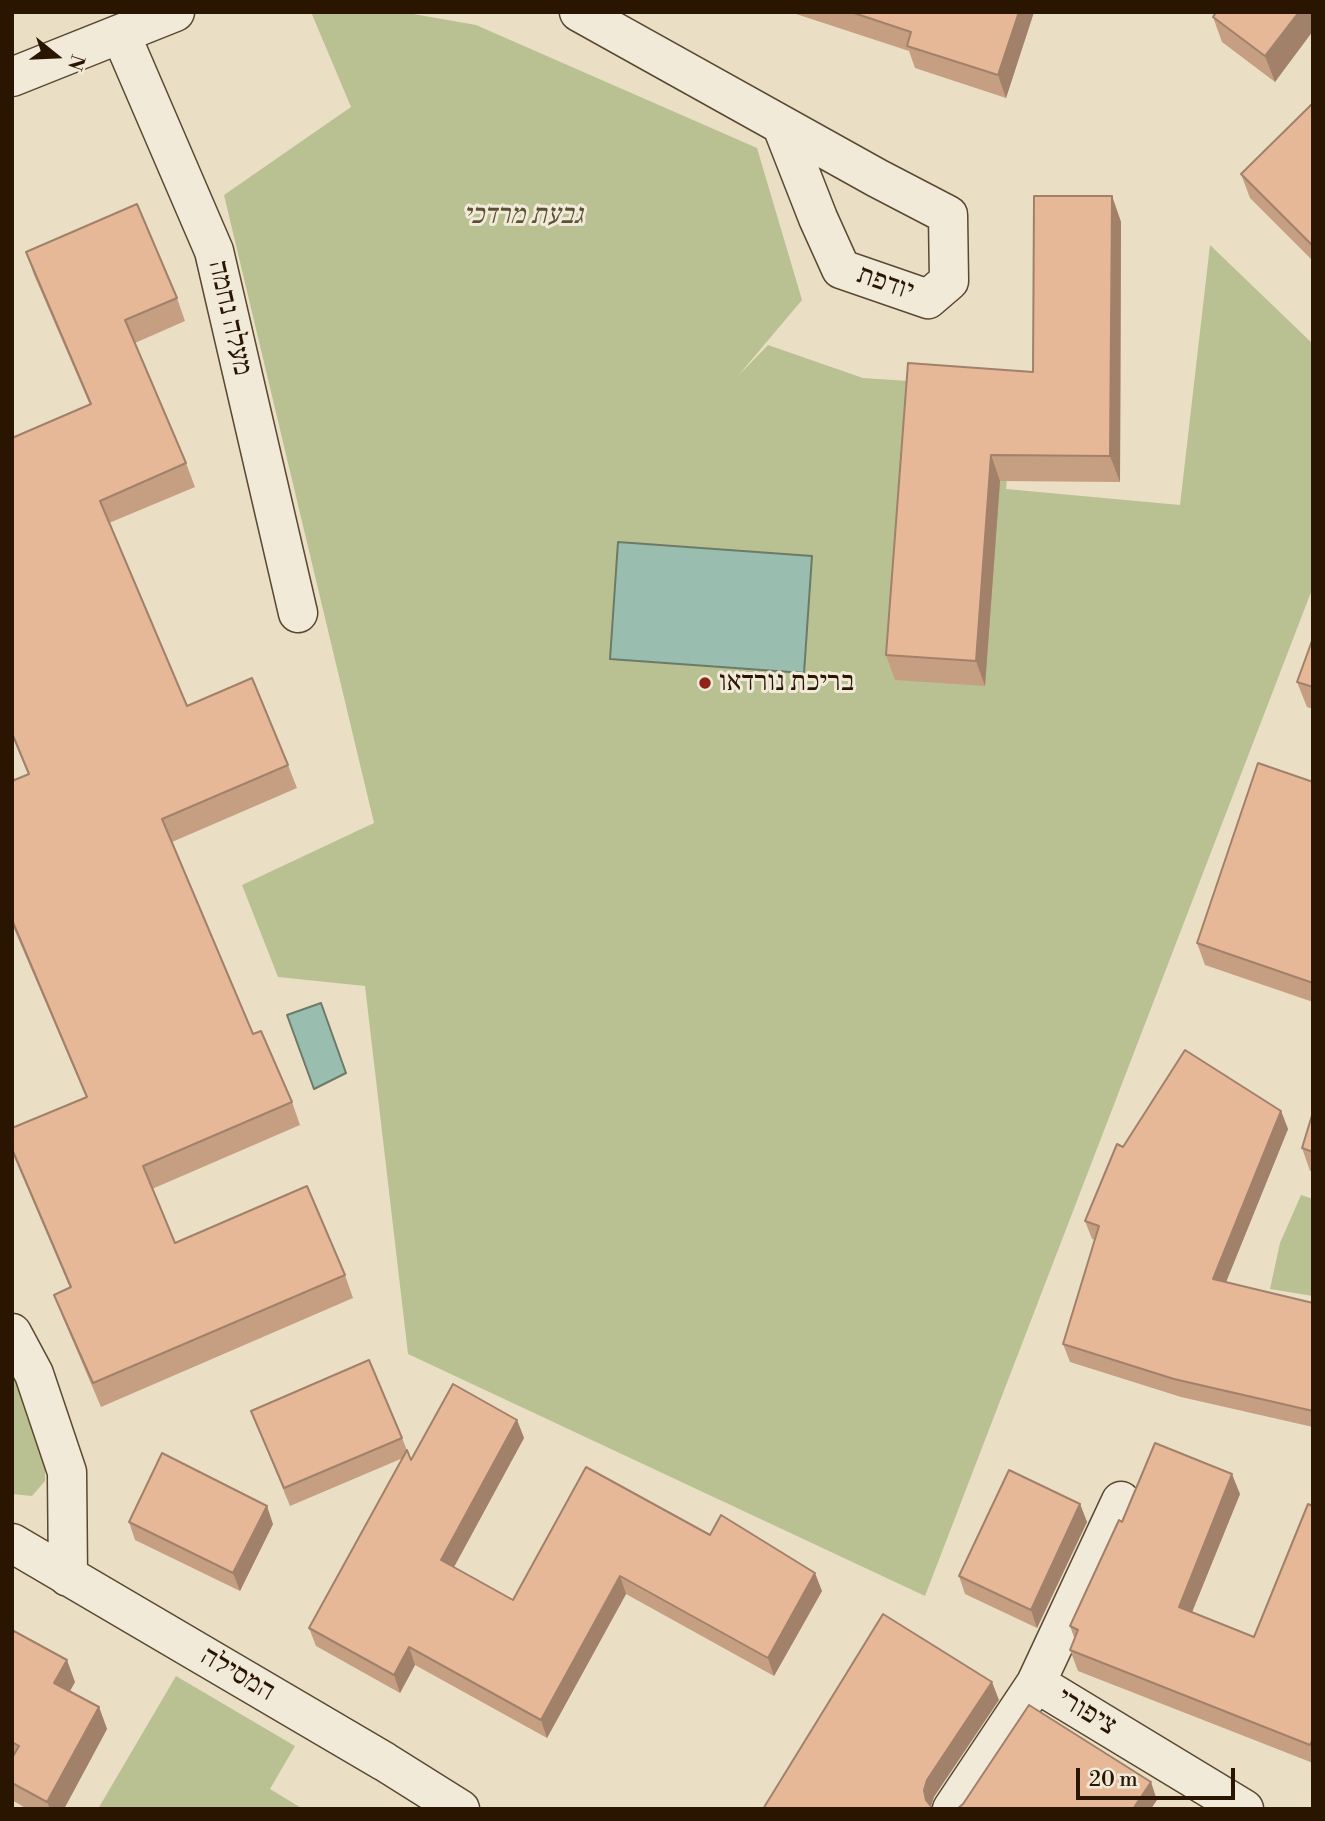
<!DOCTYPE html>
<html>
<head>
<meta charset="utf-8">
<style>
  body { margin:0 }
  #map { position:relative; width:1325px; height:1821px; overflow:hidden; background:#eadfc4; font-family:"Libre Bodoni",serif }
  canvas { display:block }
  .frame { position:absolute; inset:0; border:14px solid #2a1500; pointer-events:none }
  .north { position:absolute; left:21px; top:21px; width:70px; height:70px; -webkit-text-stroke:5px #f1ead9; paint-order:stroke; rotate:108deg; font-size:19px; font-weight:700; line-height:28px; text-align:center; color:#2a1500 }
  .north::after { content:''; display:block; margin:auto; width:24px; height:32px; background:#2a1500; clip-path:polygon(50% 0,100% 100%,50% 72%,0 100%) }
  .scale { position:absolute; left:1076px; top:1768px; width:159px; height:32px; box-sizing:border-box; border:4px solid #2a1500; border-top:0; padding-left:9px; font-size:21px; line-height:24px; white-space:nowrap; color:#2a1500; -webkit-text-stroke:5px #f1ead9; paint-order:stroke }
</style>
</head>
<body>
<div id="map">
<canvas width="1325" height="1821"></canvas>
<div class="frame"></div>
<div class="north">N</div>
<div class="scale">20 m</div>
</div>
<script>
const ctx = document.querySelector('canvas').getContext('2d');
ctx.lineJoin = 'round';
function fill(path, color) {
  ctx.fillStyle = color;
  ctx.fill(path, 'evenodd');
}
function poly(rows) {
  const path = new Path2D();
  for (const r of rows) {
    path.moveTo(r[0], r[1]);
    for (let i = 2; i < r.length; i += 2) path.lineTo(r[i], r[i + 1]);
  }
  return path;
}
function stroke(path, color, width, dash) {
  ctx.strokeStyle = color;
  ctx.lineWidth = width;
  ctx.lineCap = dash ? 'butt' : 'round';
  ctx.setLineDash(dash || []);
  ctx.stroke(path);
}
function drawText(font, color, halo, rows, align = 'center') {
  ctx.font = font + ' "Libre Bodoni","Frank Ruhl Libre",serif';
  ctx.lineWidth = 6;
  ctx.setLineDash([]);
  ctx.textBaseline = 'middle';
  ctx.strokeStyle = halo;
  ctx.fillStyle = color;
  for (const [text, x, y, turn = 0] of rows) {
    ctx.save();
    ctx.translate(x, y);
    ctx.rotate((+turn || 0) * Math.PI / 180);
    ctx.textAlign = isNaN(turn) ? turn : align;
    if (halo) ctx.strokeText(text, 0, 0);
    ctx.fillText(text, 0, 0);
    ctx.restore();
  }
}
fill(poly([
  [311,12,402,12,476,25,757,148,802,300,738,376,768,345,863,378,1015,388,1006,489,1180,505,1210,245,1313,344,1313,587,925,1596,408,1354,365,986,278,977,242,885,374,823,224,195,351,107],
  [1301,1195,1313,1199,1313,1296,1270,1289,1280,1243],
  [12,1376,21,1388,45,1462,45,1481,32,1496,12,1494],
  [176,1676,295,1746,270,1789,303,1809,98,1809]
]), '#b9c192');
const water = poly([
  [618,542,812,556,804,673,610,659,618,542],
  [321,1003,346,1073,314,1089,287,1015,321,1003]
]);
fill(water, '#99bdae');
stroke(water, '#6d7a68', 2);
const minor = poly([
  [579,12,877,178,948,215,949,281,928,299,841,269,818,218,782,126],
  [121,35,214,251,298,613],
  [12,77,175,12],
  [12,1333,34,1374,67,1472,68,1577],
  [12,1543,385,1762,460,1809],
  [1036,1683,1244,1809],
  [952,1809,1036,1683,1121,1501]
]);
stroke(minor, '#5a4831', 41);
stroke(minor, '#f1ead9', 38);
fill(poly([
  [790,12,1034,12,1006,98,915,68,909,51],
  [1313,12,1275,82,1222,42,1213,17],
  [1313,103,1313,261,1250,198,1241,174],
  [1112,196,1121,222,1120,482,1000,481,985,686,895,680,886,655,1033,372],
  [26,252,177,298,185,321,135,343,186,463,195,487,109,523,187,706,288,765,297,788,172,842,253,1034,292,1102,300,1125,152,1189,175,1243,345,1275,353,1298,101,1407,63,1318,54,1295,70,1288,12,1152,12,1128,86,1097,12,924,12,781,28,774,12,736,12,438,90,405,34,275],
  [1313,638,1313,709,1307,707,1297,682],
  [1313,782,1313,1002,1205,965,1197,943],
  [1281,1111,1288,1129,1226,1282,1313,1303,1313,1427,1181,1397,1070,1362,1063,1344,1095,1240,1092,1239,1085,1221,1123,1147],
  [1313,1112,1313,1171,1310,1171,1302,1148],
  [251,1411,402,1438,411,1460,517,1420,524,1438,454,1567,513,1600,710,1535,822,1591,774,1676,626,1594,547,1738,415,1665,400,1693,316,1646,309,1628,403,1458,290,1506],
  [1240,1494,1192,1612,1254,1637,1313,1506,1313,1763,1078,1671,1070,1650,1075,1640,1070,1626],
  [1080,1504,1087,1522,1037,1628,965,1594,959,1576],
  [129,1522,273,1524,240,1591,135,1540],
  [12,1630,75,1682,70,1691,99,1707,107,1729,64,1809,27,1809,12,1800]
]), '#c69e82');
fill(poly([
  [1019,12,1034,12,1006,98,998,75],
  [1299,12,1313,12,1313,31,1275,82,1265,56],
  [1112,196,1121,222,1120,482,1110,456],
  [991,455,1000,481,985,686,976,661],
  [1281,1111,1288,1129,1220,1297,1213,1279],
  [517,1420,524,1438,448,1578,441,1560],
  [1232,1474,1240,1494,1186,1627,1179,1607],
  [1080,1504,1087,1522,1037,1628,1031,1610],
  [267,1506,273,1524,240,1591,233,1573],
  [815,1573,822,1591,774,1676,768,1658],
  [620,1576,626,1594,547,1738,541,1720],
  [409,1647,415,1665,400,1693,394,1675],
  [67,1660,75,1682,62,1705,54,1683],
  [992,1682,999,1700,934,1797,930,1809,926,1800,924,1790,927,1780],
  [99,1707,107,1729,64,1809,50,1809,47,1802],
  [1151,1782,1157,1800,1151,1809,1133,1809]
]), '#a1816a');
const building = poly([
  [851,12,1019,12,998,75,907,46,911,32,851,12],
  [1216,12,1299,12,1265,56,1213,17,1216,12],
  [1313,103,1313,246,1241,174,1313,103],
  [1034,196,1112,196,1110,456,991,455,976,661,886,655,908,363,1033,372,1034,196],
  [137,204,177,298,125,320,186,463,100,501,187,706,252,678,288,765,162,819,253,1034,261,1031,292,1102,143,1166,175,1243,307,1186,345,1275,93,1383,54,1295,71,1287,12,1149,12,1128,87,1097,12,920,12,781,29,774,12,733,12,438,91,404,26,252,137,204],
  [1313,638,1313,687,1297,682,1313,638],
  [1258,763,1313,782,1313,983,1197,943,1258,763],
  [1185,1050,1281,1111,1213,1279,1313,1303,1313,1411,1174,1379,1063,1344,1099,1226,1085,1221,1117,1144,1123,1147,1185,1050],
  [1313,1112,1313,1152,1302,1148,1313,1112],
  [369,1360,402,1438,284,1488,251,1411,369,1360],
  [453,1384,517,1420,441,1560,513,1600,586,1467,710,1535,721,1515,815,1573,768,1658,620,1576,541,1720,409,1647,394,1675,309,1628,407,1450,411,1460,453,1384],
  [1155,1443,1232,1474,1179,1607,1254,1637,1308,1504,1313,1506,1313,1739,1310,1745,1070,1650,1078,1630,1070,1626,1119,1520,1122,1522,1155,1443],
  [162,1453,267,1506,233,1573,129,1522,162,1453],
  [1009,1470,1080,1504,1031,1610,959,1576,1009,1470],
  [883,1614,992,1682,927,1780,924,1790,926,1800,933,1809,763,1809,883,1614],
  [12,1630,67,1660,54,1683,99,1707,47,1802,12,1783,12,1758,19,1746,12,1742,12,1630],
  [1029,1705,1151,1782,1133,1809,957,1809,963,1804,1029,1705]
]);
fill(building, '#e6b897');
stroke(building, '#a1816a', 2);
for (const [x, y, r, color] of [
  [705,683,7,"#8f2418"]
]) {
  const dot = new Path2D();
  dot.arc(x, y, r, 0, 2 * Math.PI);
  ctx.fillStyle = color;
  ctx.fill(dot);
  stroke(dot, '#f1ead9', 2.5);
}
drawText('italic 28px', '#5c5133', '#f1ead9', [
  ["גבעת מרדכי",523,216]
]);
drawText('28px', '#2a1500', '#f1ead9', [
  ["יודפת",885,284,19],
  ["מעלה נחמה",229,318,77],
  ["המסילה",237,1675,30],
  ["ציפורי",1086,1713,31]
]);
drawText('28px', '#2a1500', '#f1ead9', [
  ["בריכת נורדאו",719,683]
], 'left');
</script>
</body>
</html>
